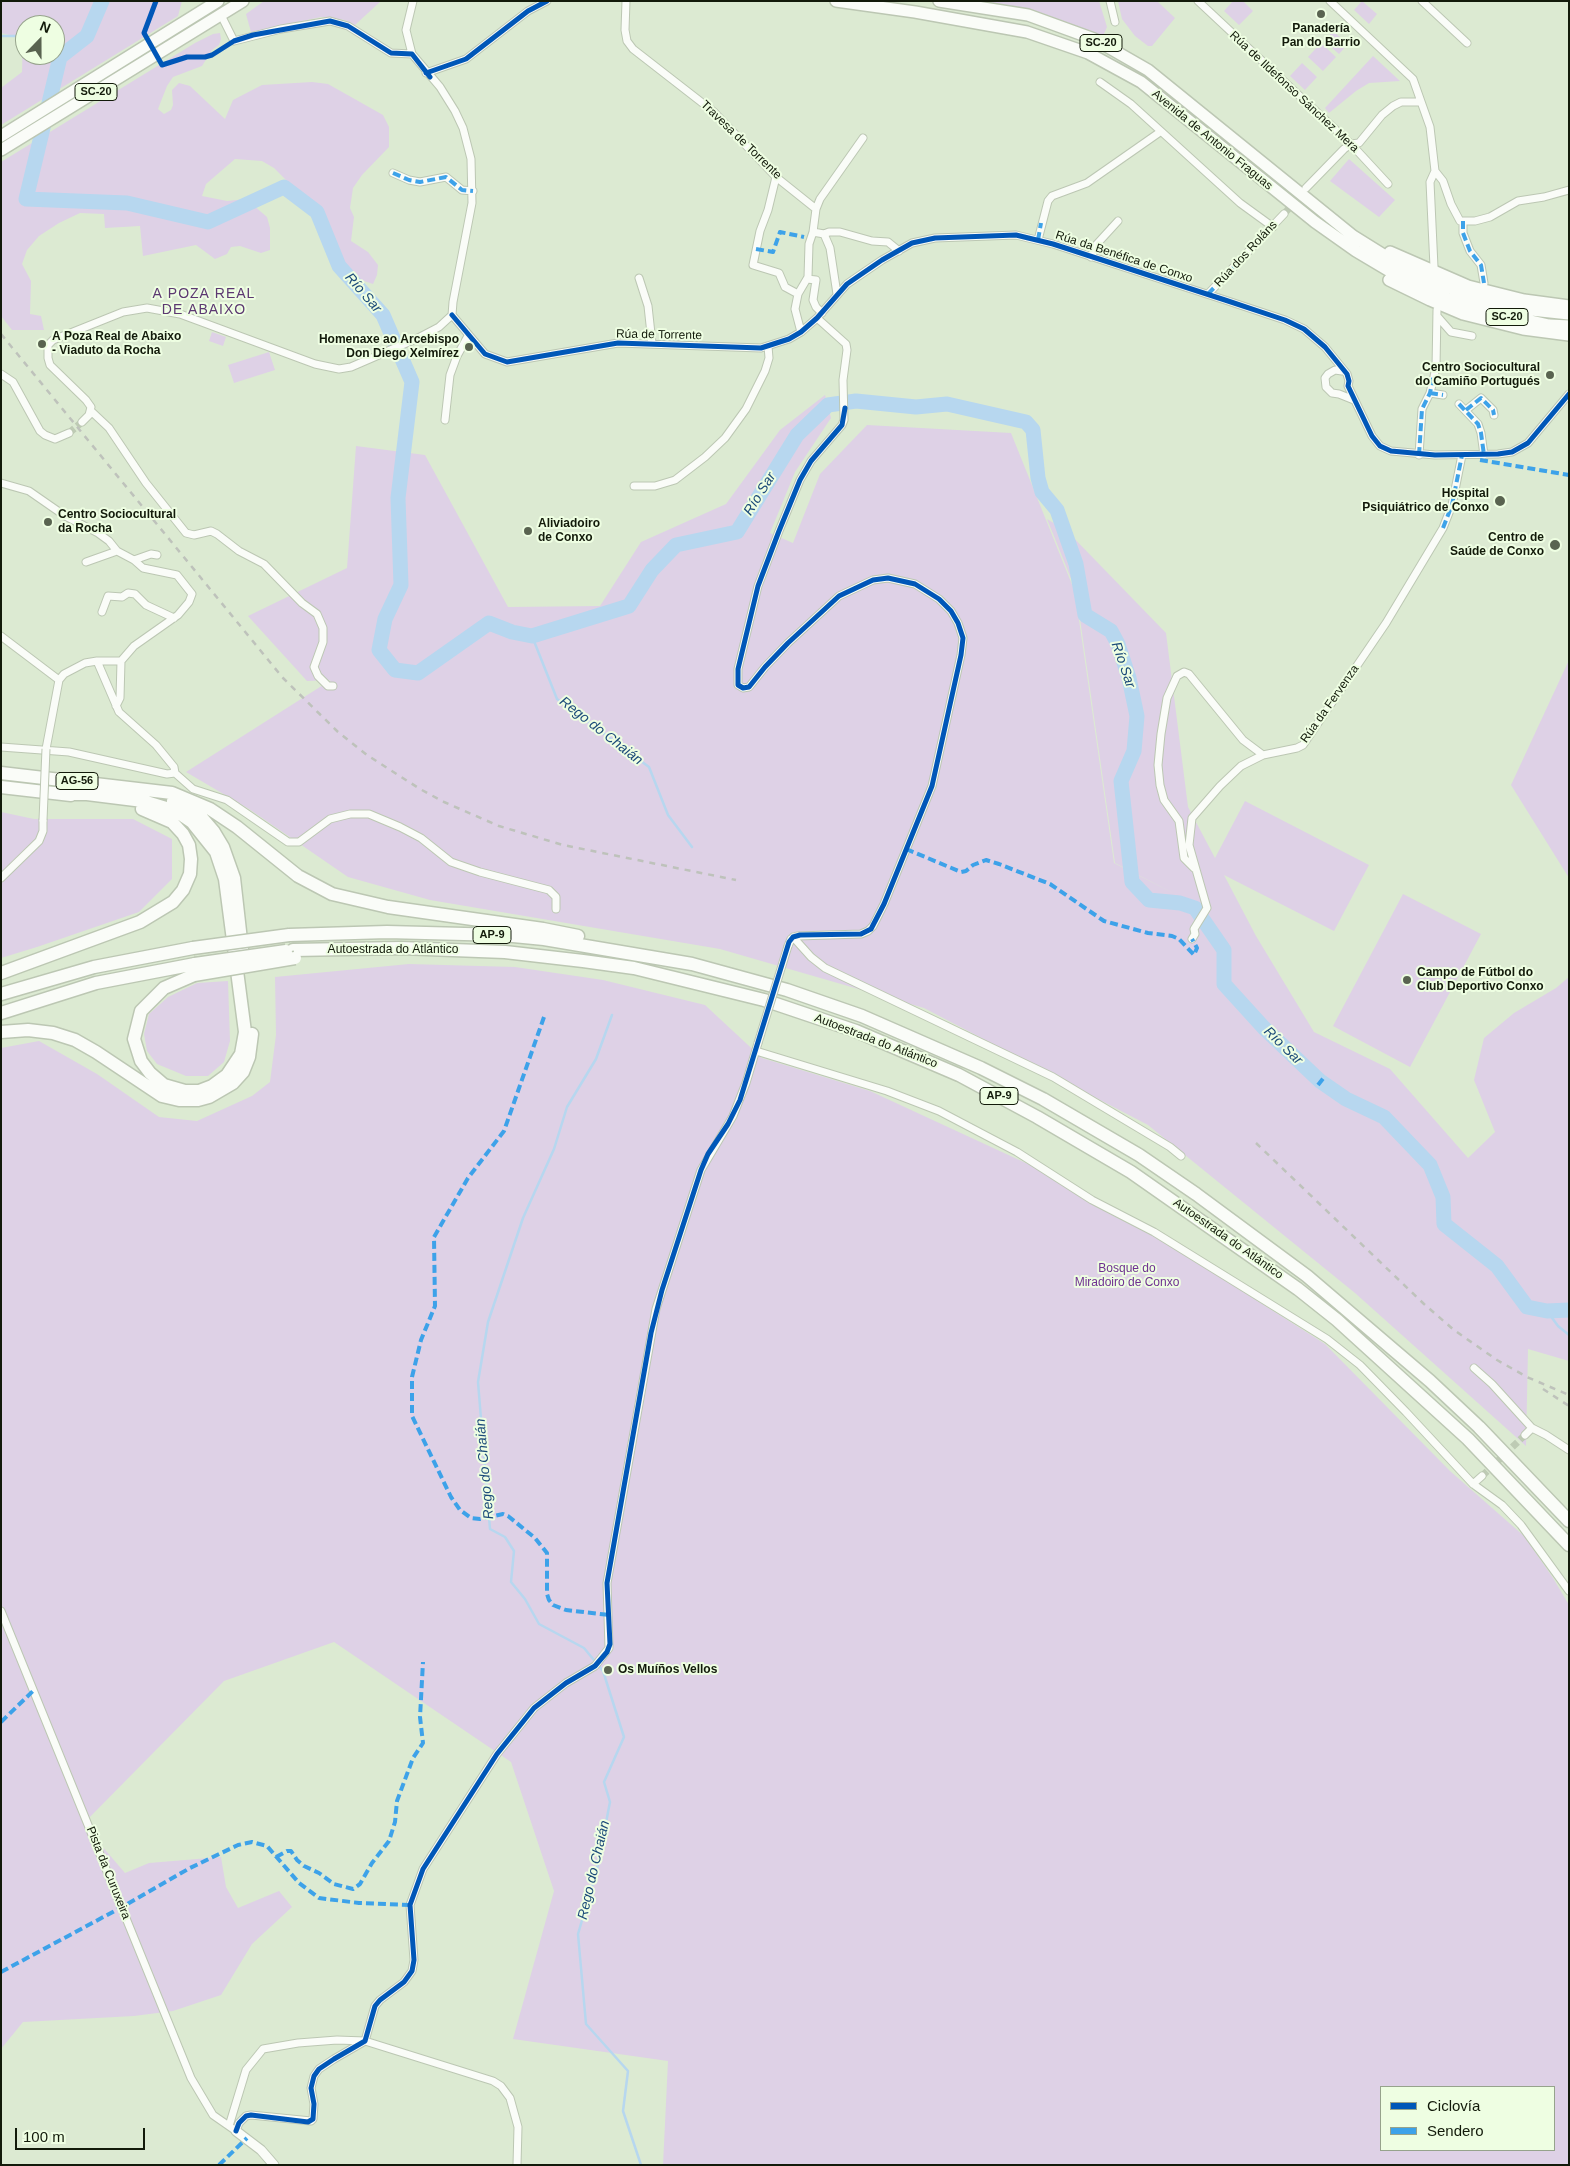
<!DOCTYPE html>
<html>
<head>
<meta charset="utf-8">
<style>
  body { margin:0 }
  #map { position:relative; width:1570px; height:2166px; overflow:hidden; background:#dcead2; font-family:Helvetica,sans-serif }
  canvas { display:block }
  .frame { position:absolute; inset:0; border:2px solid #121a0a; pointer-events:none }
  .legend { position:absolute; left:1380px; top:2086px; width:175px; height:65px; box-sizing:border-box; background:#eefee2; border:1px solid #96a38c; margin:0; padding:6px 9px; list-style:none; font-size:15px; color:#121a0a }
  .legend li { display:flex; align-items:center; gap:10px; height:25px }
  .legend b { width:25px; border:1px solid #96a38c }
  .north { position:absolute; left:15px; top:15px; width:50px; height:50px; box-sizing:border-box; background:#eefee2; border:1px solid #96a38c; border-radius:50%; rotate:22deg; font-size:14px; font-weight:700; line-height:20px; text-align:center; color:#121a0a }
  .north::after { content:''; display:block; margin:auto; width:18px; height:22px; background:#596350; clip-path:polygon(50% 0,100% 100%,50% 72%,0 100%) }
  .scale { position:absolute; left:15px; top:2128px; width:130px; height:22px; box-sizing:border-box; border:2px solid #121a0a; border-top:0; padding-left:6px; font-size:15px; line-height:18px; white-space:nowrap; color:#121a0a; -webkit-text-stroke:4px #eefee2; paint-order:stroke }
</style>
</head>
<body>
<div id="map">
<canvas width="1570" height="2166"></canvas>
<div class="frame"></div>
<ul class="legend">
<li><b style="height:6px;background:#0057b8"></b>Ciclovía</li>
<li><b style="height:6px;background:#3da2e9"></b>Sendero</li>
</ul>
<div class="north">N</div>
<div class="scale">100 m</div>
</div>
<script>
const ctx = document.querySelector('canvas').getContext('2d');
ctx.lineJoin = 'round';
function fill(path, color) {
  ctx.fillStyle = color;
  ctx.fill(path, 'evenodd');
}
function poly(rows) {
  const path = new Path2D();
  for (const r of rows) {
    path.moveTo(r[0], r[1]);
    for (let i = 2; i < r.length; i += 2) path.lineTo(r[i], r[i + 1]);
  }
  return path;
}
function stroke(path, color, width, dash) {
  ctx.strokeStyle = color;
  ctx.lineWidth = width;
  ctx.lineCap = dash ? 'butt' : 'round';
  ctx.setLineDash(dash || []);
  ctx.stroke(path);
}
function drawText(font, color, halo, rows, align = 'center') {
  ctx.font = font + ' Helvetica,sans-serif';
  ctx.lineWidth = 4;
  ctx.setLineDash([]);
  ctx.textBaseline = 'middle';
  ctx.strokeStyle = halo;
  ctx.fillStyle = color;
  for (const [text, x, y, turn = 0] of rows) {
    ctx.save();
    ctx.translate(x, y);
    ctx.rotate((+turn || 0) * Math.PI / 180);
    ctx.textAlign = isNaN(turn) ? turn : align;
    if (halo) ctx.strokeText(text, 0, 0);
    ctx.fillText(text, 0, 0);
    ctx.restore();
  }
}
fill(poly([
  [1,1,182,1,178,16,1,125,1,88,22,72,23,38,1,33],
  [25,25,55,25,55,55,25,55],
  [264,1,381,1,355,25,345,20,321,17,251,32,246,14],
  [980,1,1099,1,1107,27,1103,36,1042,13],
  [1118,1,1157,1,1175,18,1152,46,1148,46,1135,36,1122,19],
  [1233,1,1243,1,1253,11,1239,25,1224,11],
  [1362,1,1377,14,1369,24,1354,10],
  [1333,31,1348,44,1339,54,1324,41],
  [220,33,221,39,219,45,212,50,202,66,173,77,167,86,158,109,164,114,171,110,173,105,172,90,179,83,190,86,225,119,233,100,262,85,312,82,328,84,383,115,389,127,389,147,362,175,353,188,350,208,354,217,351,241,368,252,378,265,377,275,373,284,352,277,341,262,329,230,319,213,274,168,262,161,235,159,206,184,202,196,227,201,246,199,267,217,270,228,270,250,261,253,240,246,231,247,227,254,215,259,196,245,143,256,140,226,105,228,104,214,80,213,59,223,39,236,27,250,22,264,31,281,30,314,41,316,44,330,12,330,1,316,1,162,195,43,213,34],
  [1321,43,1336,57,1323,71,1308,57],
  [1373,56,1400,81,1369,83,1356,91,1329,113,1325,108],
  [1302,63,1317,77,1305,90,1290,76],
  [1349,159,1395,200,1379,217,1330,181],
  [212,332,226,337,223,346,209,341],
  [269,352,275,370,234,383,228,365],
  [825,395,831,418,795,472,770,533,793,543,820,474,867,425,1011,433,1075,592,1114,863,1181,897,1115,863,1076,591,1047,519,1067,531,1166,633,1188,807,1215,858,1245,801,1369,865,1334,931,1224,875,1256,936,1314,1032,1390,1069,1468,1158,1495,1132,1474,1080,1484,1038,1514,1013,1556,988,1569,977,1569,1361,1528,1349,1526,1446,1355,1293,1148,1125,924,1008,720,949,430,900,348,877,249,809,186,772,331,680,307,681,248,616,347,568,356,446,425,455,508,607,600,606,641,542,726,504,780,430],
  [1569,660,1569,878,1511,785],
  [1,812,34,819,133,819,172,839,172,879,139,912,37,947,1,958],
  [1403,894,1481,934,1410,1067,1333,1026],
  [409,964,515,967,603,980,705,1005,762,1058,870,1091,1043,1171,1110,1214,1162,1240,1325,1344,1450,1471,1524,1536,1553,1578,1569,1605,1569,2165,663,2165,668,2061,513,2039,554,1891,511,1762,334,1642,224,1681,83,1824,125,1873,149,1863,221,1857,226,1887,238,1908,279,1891,292,1907,252,1944,221,1995,173,2011,134,2016,23,2022,1,2049,1,1048,39,1041,97,1074,159,1117,197,1121,252,1096,270,1082,276,1035,275,977],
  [1381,2087,1554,2087,1554,2150,1381,2150],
  [228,981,230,1041,224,1062,208,1076,186,1076,157,1064,147,1051,144,1034,149,1014,168,997,197,983]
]), '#ded1e6');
stroke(poly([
  [1,36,25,36],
  [55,42,68,51],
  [532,636,557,699,649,767,668,815,692,847],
  [612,1015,596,1059,567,1107,554,1149,523,1218,488,1322,478,1382,490,1529,505,1537,514,1551,511,1582,525,1599,539,1624,584,1648,603,1671,624,1737,604,1782,610,1802,597,1869,578,1934,586,2024,628,2071,623,2111,641,2165],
  [1547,1311,1558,1326,1569,1335]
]), '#b7d7ef', 2.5);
stroke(poly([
  [102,1,87,36,60,57,26,199,127,203,208,222,284,187,317,212,339,266,383,315,412,382,398,498,401,585,385,619,379,650,395,670,418,673,489,623,512,632,532,636,629,606,652,570,676,545,737,532,797,435,828,405,856,401,916,407,947,404,1026,422,1033,430,1038,478,1042,492,1057,510,1076,564,1085,615,1111,631,1118,644,1129,678,1137,716,1134,751,1121,781,1132,882,1149,900,1180,903,1195,908,1224,950,1224,984,1264,1028,1320,1081,1346,1099,1384,1117,1430,1165,1443,1197,1444,1224,1497,1266,1527,1307,1547,1311,1569,1310]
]), '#b7d7ef', 15);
stroke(poly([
  [1284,214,1303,192],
  [69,433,82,422],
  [1482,1476,1525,1435]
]), '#becbb4', 7, [7, 3.5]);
const minor = poly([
  [413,1,406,30,412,54,440,87,455,111,463,128,471,159,472,203,453,302,452,315],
  [626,1,625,30,627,41,633,49,714,112,776,177,816,209],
  [1110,1,1115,22],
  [1198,1,1351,144,1388,184],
  [1330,1,1413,79,1430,127,1435,171,1443,181,1451,204,1460,221,1475,221,1490,217,1518,201,1544,197,1569,190],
  [1422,1,1467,43],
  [221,15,234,41,281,29,330,21,348,26,391,53,412,54],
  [426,73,466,59,528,11,547,1],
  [1100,82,1131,104,1240,203,1273,227],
  [863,138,820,199,816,209,813,232,824,234,829,232,840,232,872,241,888,242,899,251],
  [393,173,409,180,420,182,446,177,462,190,473,191],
  [776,177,768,210,760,231,753,265,779,273,785,287,798,294],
  [1306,188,1344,149,1351,144,1359,143,1382,115,1393,106,1401,102,1420,102],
  [1463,221,1463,233,1470,251,1481,265,1484,283],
  [824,234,830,248,837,294],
  [1038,240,1048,201,1052,196,1087,183,1160,132],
  [1091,257,1096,245,1118,221],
  [1434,267,1430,182,1435,171],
  [639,278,648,306,652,343],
  [807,279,816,280,813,300,816,307,822,313],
  [1208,294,1284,214],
  [452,315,485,354,507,362,618,343,761,348,789,339,801,332,817,318,847,284,882,260,912,243,935,238,1016,235,1053,244,1225,300,1285,320,1304,329,1325,347,1347,374,1349,381,1348,386,1372,436,1380,446,1391,451,1435,455,1498,454,1512,452,1528,443,1569,394],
  [1437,316,1451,332,1472,336],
  [801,332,795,309,798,294,808,277,809,244,813,232],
  [1342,371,1335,370,1328,374,1325,378,1326,387,1332,393,1339,394,1354,400],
  [1,374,13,382,40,431,45,435,55,439,69,433],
  [1430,393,1443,395],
  [1459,404,1478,424,1481,433,1484,455],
  [1466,410,1481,398,1493,410,1494,415],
  [91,411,109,428,146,483,186,533,194,535,211,531,217,534,239,551,264,564,302,603,317,614,323,628,323,642,314,667,318,676,328,686,333,686],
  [445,420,450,375,457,356,468,336],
  [82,422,89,415,91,407,86,400,50,365,48,358,48,345,53,340,123,312,147,308,180,314,315,364,339,369,351,367,418,338,439,327,452,315],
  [1419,455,1422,409,1430,393,1436,368,1437,310],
  [1,483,29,491,65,516,98,533,109,541,117,551,134,560,143,568,177,575,192,594,189,602,178,615,134,646,121,661,120,698,116,706],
  [634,486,655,486,675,480,705,457,725,438,746,409,765,371,769,358,768,346],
  [134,560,151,554,157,555],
  [86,562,117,551],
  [102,612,108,596,122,597,128,593,135,594,146,605,174,618],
  [1,636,59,680],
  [97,661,121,661],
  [1,747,69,752,167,774,175,773],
  [46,749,59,680,64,674,85,663,97,661,119,712,156,745,174,767,175,773,193,789,227,800,288,842,299,842,330,819,350,814,369,814,400,827,421,838,451,862,480,872,549,890,556,897,556,909],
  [1194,868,1184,858,1179,821,1164,800,1160,785,1158,765,1161,734,1167,698,1177,676,1184,672,1189,674,1243,740,1263,755],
  [1,878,39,841,43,831,43,820],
  [793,937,811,957,825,968,1053,1077,1170,1147,1181,1156],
  [1192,939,1195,934,1194,929,1207,908,1189,845,1192,818,1220,786,1241,766,1263,755,1297,748,1303,745,1386,623,1443,528,1452,505,1462,455],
  [788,946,791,939,797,936,861,934,868,931,873,926,884,904,932,786,961,655,963,638,958,623,951,611,939,599,915,584,888,578,873,580,839,596,788,643,765,667,749,687,743,688,738,685,738,669,758,586,779,531,800,480,811,461,842,425,844,420,843,380,847,350,846,344,817,318],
  [756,1051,887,1091,939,1111,1017,1152,1092,1200,1154,1232,1327,1339,1360,1365,1406,1412,1473,1484,1482,1476],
  [1474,1368,1492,1384,1532,1428,1546,1435,1569,1450],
  [1525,1435,1532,1428],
  [1473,1484,1502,1505,1521,1525,1569,1591],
  [1,1611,191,2078,213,2115,236,2131,239,2123,246,2116,251,2115,311,2121,313,2119,314,2104,311,2088,314,2076,319,2069,334,2059,365,2041,375,2006,380,2000,404,1982,412,1971,414,1960,410,1905,423,1869,497,1754,534,1708,566,1683,595,1666,609,1648,607,1583,656,1309,701,1170,733,1116,746,1083,758,1043],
  [229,2126,246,2070,263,2049,298,2043,337,2040,365,2041,493,2081,501,2086,510,2098,518,2127,517,2165]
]);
const tertiary = poly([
  [236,2131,261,2150,274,2165]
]);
const trunk = poly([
  [836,1,915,12,1027,32,1088,53,1141,82,1315,222,1356,251,1398,276,1448,299,1482,310,1549,325,1569,326],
  [939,1,1028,15,1094,39,1148,70,1353,236,1406,269,1462,293,1492,302,1522,309,1569,314],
  [1,136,218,1],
  [1,150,243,1],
  [1390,252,1468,286,1524,300,1569,306],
  [1389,280,1430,300,1463,314,1523,329,1569,335]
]);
const motorway = poly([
  [1,773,172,793,210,809,237,827,298,876,332,894,388,907,543,929,578,936],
  [1,787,71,795],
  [63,794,87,794,143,801,176,811,192,822,216,852,225,879,245,1032,241,1054,227,1075,212,1086,199,1091,185,1091,164,1085,150,1073,141,1061,134,1039,141,1011,164,988,194,975],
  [173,801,202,818,214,832,223,847,234,878,242,949],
  [289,935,387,932,503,935,544,939,692,964,787,990,862,1016,981,1068,1043,1099,1139,1155,1196,1194,1307,1276,1430,1381,1479,1427,1569,1521],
  [293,950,401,948,505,952,583,961,634,968,764,1000,856,1031,959,1075,1037,1117,1131,1172,1298,1289,1337,1320,1468,1439,1569,1545],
  [1,973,140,922,173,902,183,890,190,874,191,859,189,845,183,834,172,822,142,809],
  [1,994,94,967,193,948],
  [1,1013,96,983,195,964],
  [1,1032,28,1030,53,1033,75,1040,96,1052,162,1096,179,1100,198,1100,209,1097,233,1083,243,1072,249,1057,252,1034]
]);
stroke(minor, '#bcc7b3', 9);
stroke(tertiary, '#bcc7b3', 11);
stroke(trunk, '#bcc7b3', 14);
stroke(motorway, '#bcc7b3', 15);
stroke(minor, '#fafcf8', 7);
stroke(tertiary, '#fafcf8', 9);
stroke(trunk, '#fafcf8', 11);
stroke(motorway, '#fafcf8', 12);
stroke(poly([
  [1,334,283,678,338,732,367,755,420,789,444,802,499,826,563,845,736,880],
  [1256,1143,1424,1304,1454,1330,1497,1360,1527,1377,1569,1395],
  [1543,1389,1569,1406]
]), '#bec2bb', 2.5, [6, 6]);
const minorBridge = poly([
  [43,820,46,749],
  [758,1043,788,946]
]);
const motorwayBridge = poly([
  [193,948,289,935],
  [195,964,286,951],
  [194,975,295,958]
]);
stroke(minorBridge, '#bcc7b3', 9, []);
stroke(motorwayBridge, '#bcc7b3', 15, []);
stroke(minorBridge, '#fafcf8', 7);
stroke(motorwayBridge, '#fafcf8', 12);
stroke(poly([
  [393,173,409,180,420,182,446,177,462,190,473,191],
  [1463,221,1463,233,1470,251,1481,265,1484,283],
  [1038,240,1041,223],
  [756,249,773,252,780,232,804,237],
  [1208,294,1236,265],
  [1430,393,1443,395],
  [1459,404,1478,424,1481,433,1484,455],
  [1466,410,1481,398,1493,410,1494,415],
  [1419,455,1422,409,1430,393,1433,378],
  [1480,460,1569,475],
  [1443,528,1452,505,1462,455],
  [906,849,961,872,966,871,973,865,986,860,999,864,1050,884,1104,921,1148,933,1172,936,1179,939,1194,955,1197,948,1192,939],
  [544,1017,504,1131,468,1178,434,1237,435,1306,421,1340,412,1377,412,1416,451,1497,460,1510,471,1518,480,1519,503,1514,508,1516,535,1538,547,1553,547,1594,549,1600,553,1605,566,1610,609,1615],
  [1318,1085,1325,1076],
  [1,1722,33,1691],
  [276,1857,287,1851,291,1851,297,1860,304,1866,319,1873,334,1884,353,1889,360,1884,372,1863,389,1841,395,1822,397,1801,413,1758,423,1743,420,1717,423,1662],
  [1,1972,122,1907,190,1868,238,1845,252,1842,267,1846,299,1883,319,1898,359,1903,410,1905],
  [219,2165,247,2138]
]), '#3da2e9', 4, [8, 4]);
stroke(poly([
  [156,1,144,33,162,65,187,57,205,57,212,55,234,41,253,35,330,21,348,26,391,53,412,54,430,77],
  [426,73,466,59,528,11,547,1],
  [452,315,485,354,507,362,618,343,761,348,789,339,801,332,817,318,847,284,882,260,912,243,935,238,1016,235,1053,244,1225,300,1285,320,1304,329,1325,347,1347,374,1349,381,1348,386,1372,436,1380,446,1391,451,1435,455,1498,454,1512,452,1528,443,1569,394],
  [236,2131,239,2123,246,2116,251,2115,308,2122,313,2119,314,2104,311,2088,314,2076,319,2069,334,2059,365,2041,375,2006,380,2000,404,1982,412,1971,414,1960,410,1905,423,1869,497,1754,534,1708,566,1683,595,1666,607,1652,610,1644,607,1583,651,1333,662,1290,701,1170,708,1154,728,1124,740,1100,789,942,793,937,800,935,861,934,871,929,884,904,932,786,961,655,963,638,958,623,951,611,939,599,915,584,888,578,873,580,839,596,788,643,765,667,749,687,743,688,738,685,738,669,758,586,779,531,800,480,811,461,842,425,845,408]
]), '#0057b8', 5);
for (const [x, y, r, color] of [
  [1321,14,5,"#596350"],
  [42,344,5,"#596350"],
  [469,347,5,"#596350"],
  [1550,375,5,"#596350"],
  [1500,501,6,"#596350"],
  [48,522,5,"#596350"],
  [528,531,5,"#596350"],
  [1555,545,6,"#596350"],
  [1407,980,5,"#596350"],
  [608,1670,5,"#596350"]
]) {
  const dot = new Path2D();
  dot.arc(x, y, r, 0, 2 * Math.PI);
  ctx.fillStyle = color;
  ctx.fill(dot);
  stroke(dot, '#eefee2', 2);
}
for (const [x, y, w] of [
  [1101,43,42],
  [96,92,42],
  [1507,317,42],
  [77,781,42],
  [492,935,38],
  [999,1096,38]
]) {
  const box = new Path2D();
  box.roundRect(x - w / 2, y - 8.5, w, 17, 4);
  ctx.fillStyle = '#eefee2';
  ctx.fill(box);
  stroke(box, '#121a0a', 1);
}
drawText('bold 11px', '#121a0a', null, [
  ["SC-20",1101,43],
  ["SC-20",96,92],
  ["SC-20",1507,317],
  ["AG-56",77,781],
  ["AP-9",492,935],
  ["AP-9",999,1096]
]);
drawText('bold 12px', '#121a0a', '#eefee2', [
  ["Panadería",1321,29,"center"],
  ["Pan do Barrio",1321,43,"center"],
  ["A Poza Real de Abaixo",52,337],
  ["- Viaduto da Rocha",52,351],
  ["Homenaxe ao Arcebispo",459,340,"right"],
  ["Don Diego Xelmírez",459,354,"right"],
  ["Centro Sociocultural",1540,368,"right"],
  ["do Camiño Portugués",1540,382,"right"],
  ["Hospital",1489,494,"right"],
  ["Psiquiátrico de Conxo",1489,508,"right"],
  ["Centro Sociocultural",58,515],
  ["da Rocha",58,529],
  ["Aliviadoiro",538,524],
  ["de Conxo",538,538],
  ["Centro de",1544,538,"right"],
  ["Saúde de Conxo",1544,552,"right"],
  ["Campo de Fútbol do",1417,973],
  ["Club Deportivo Conxo",1417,987],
  ["Os Muíños Vellos",618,1670]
], 'left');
drawText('12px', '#121a0a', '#eefee2', [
  ["Rúa de Ildefonso Sánchez Mera",1294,92,43],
  ["Travesa de Torrente",741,140,44],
  ["Avenida de Antonio Fraguas",1212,140,39],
  ["Rúa dos Roláns",1246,254,-47],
  ["Rúa da Benéfica de Conxo",1124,257,18],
  ["Rúa de Torrente",659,335,1],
  ["Rúa da Fervenza",1330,704,-55],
  ["Autoestrada do Atlántico",393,950],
  ["Autoestrada do Atlántico",876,1041,21],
  ["Autoestrada do Atlántico",1228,1239,35],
  ["Pista da Curuxeira",108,1873,68]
]);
drawText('12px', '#6f3191', '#eefee2', [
  ["Bosque do",1127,1269],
  ["Miradoiro de Conxo",1127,1283]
]);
drawText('italic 14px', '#1b4a79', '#eefee2', [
  ["Río Sar",363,293,49],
  ["Río Sar",760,494,-58],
  ["Río Sar",1123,665,71],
  ["Rego do Chaián",601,731,38],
  ["Río Sar",1283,1046,44],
  ["Rego do Chaián",485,1469,-95],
  ["Rego do Chaián",594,1870,-77]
]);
ctx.letterSpacing = '1px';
drawText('14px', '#5c3871', '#eefee2', [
  ["A POZA REAL",204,294],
  ["DE ABAIXO",204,310]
]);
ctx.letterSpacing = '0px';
</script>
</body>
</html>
